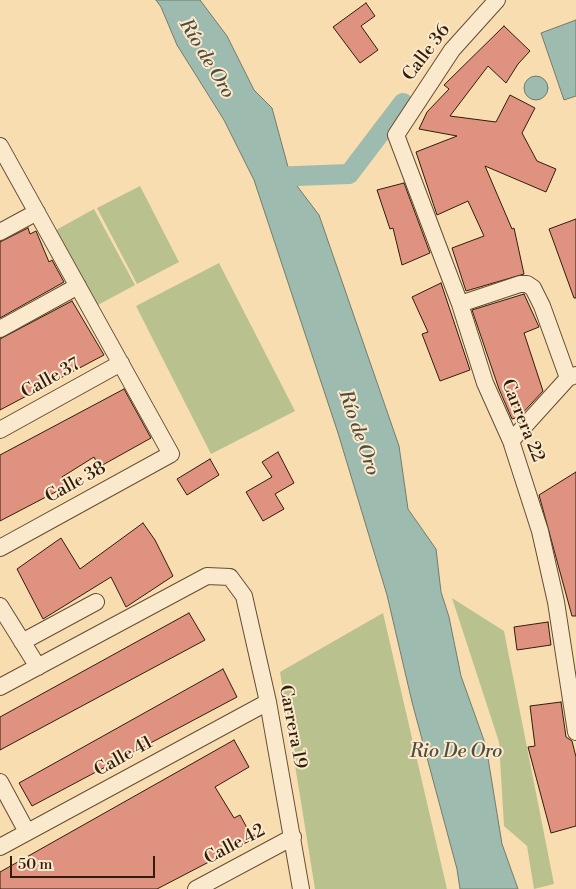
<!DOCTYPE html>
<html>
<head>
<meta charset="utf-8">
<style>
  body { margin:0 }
  #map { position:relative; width:576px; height:889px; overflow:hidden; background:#f8ddb1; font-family:"Libre Bodoni",serif }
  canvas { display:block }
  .scale { position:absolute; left:10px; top:856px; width:145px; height:22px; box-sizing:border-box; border:2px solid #321d0b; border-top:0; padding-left:6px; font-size:15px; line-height:18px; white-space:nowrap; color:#321d0b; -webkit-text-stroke:4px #fae9cc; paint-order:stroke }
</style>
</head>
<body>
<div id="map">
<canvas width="576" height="889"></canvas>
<div class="scale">50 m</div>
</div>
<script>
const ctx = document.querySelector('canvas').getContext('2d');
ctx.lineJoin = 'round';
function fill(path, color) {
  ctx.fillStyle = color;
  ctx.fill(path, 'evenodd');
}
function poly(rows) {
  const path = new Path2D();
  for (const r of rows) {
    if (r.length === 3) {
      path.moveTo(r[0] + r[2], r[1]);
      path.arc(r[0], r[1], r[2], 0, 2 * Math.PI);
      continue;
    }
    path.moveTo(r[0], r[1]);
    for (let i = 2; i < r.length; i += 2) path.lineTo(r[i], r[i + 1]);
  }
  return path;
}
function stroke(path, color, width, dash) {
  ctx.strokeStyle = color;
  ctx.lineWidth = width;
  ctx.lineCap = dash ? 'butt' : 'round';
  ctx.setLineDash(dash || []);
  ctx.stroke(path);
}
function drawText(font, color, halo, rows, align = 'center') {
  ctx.font = font + ' "Libre Bodoni",serif';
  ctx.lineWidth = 4;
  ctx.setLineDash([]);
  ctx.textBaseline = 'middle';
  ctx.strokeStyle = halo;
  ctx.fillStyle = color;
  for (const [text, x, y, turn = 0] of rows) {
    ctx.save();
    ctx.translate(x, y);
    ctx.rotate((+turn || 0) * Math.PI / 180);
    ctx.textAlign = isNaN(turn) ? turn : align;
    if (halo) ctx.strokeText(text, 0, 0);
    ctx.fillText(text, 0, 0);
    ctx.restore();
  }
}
fill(poly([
  [140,186,179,262,137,284,97,208],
  [94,209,135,285,96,306,56,230],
  [219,263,295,411,211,454,136,306],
  [452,598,504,631,554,884,534,889,527,846,504,826,499,742],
  [383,613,447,889,315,889,280,672]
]), '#b9c28f');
const water = poly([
  [156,0,200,0,227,36,254,90,272,108,291,178,319,215,399,446,408,509,436,549,441,592,449,617,461,676,486,746,502,844,518,889,460,889,457,869,412,702,387,595,338,433,254,180,224,120,177,45,161,7,156,0],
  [576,20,576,96,564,100,541,33,576,20],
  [536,88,12]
]);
fill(water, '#9dbbaf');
stroke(water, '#727c6d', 1);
stroke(poly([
  [270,177,349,174,403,103]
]), '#9dbbaf', 20);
const building = poly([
  [366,3,375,16,361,26,378,50,360,63,333,27,366,3],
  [504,26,530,51,518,64,506,83,488,66,450,116,496,122,510,95,535,108,522,133,537,161,556,169,546,192,485,166,512,229,514,228,524,274,466,291,452,248,484,236,468,201,437,215,416,152,457,136,419,129,427,112,449,89,444,85,504,26],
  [404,183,430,253,402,265,393,228,390,229,377,190,404,183],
  [576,219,576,298,574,298,549,229,576,219],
  [28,228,30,234,36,231,49,262,52,260,64,282,0,318,0,242,28,228],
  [441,283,470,370,440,381,422,334,428,332,412,297,441,283],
  [524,294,539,327,524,333,543,391,519,417,512,419,499,389,472,310,524,294],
  [72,301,104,355,0,410,0,339,72,301],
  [124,389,151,438,99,467,94,457,62,477,67,486,0,521,0,455,124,389],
  [278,452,294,483,275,494,284,509,263,521,246,492,272,477,262,462,278,452],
  [210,459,219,475,187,495,177,479,210,459],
  [576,472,576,616,572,616,539,495,576,472],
  [143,523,155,540,173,576,126,607,111,577,43,619,17,569,61,538,80,569,143,523],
  [189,613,205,640,0,750,0,717,189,613],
  [548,622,551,645,517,650,514,627,548,622],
  [223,669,237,697,32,806,19,783,223,669],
  [561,702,566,737,572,741,576,757,576,826,551,833,528,747,535,746,530,706,561,702],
  [234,740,249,767,215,787,234,818,240,815,253,839,157,889,0,889,0,872,234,740]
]);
fill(building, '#de927f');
stroke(building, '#321d0b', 1);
const minor = poly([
  [497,0,452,50,396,135,460,304,485,383,511,441,540,531,556,602,576,732],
  [0,146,171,454,0,548],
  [0,232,37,212],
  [460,304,520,284,527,284,533,288,542,306,568,378],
  [0,329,78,286],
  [0,430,121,363],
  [511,441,568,378,576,375],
  [0,606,38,667],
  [22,642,96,602],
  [0,687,207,576,230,577,244,596,268,702,301,889],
  [0,782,27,832],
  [0,847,268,702],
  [196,889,293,837]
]);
stroke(minor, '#644d34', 18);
stroke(minor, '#fae9cc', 16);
drawText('18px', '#321d0b', '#fae9cc', [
  ["Calle 36",427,53,-53],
  ["Calle 37",51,379,-29],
  ["Carrera 22",522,421,68],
  ["Calle 38",76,483,-29],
  ["Carrera 19",292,727,79],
  ["Calle 41",124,757,-29],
  ["Calle 42",235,845,-28]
]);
drawText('italic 19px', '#524c3c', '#fae9cc', [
  ["Río de Oro",206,59,59],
  ["Río de Oro",358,433,71],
  ["Rio De Oro",456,752]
]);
</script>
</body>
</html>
